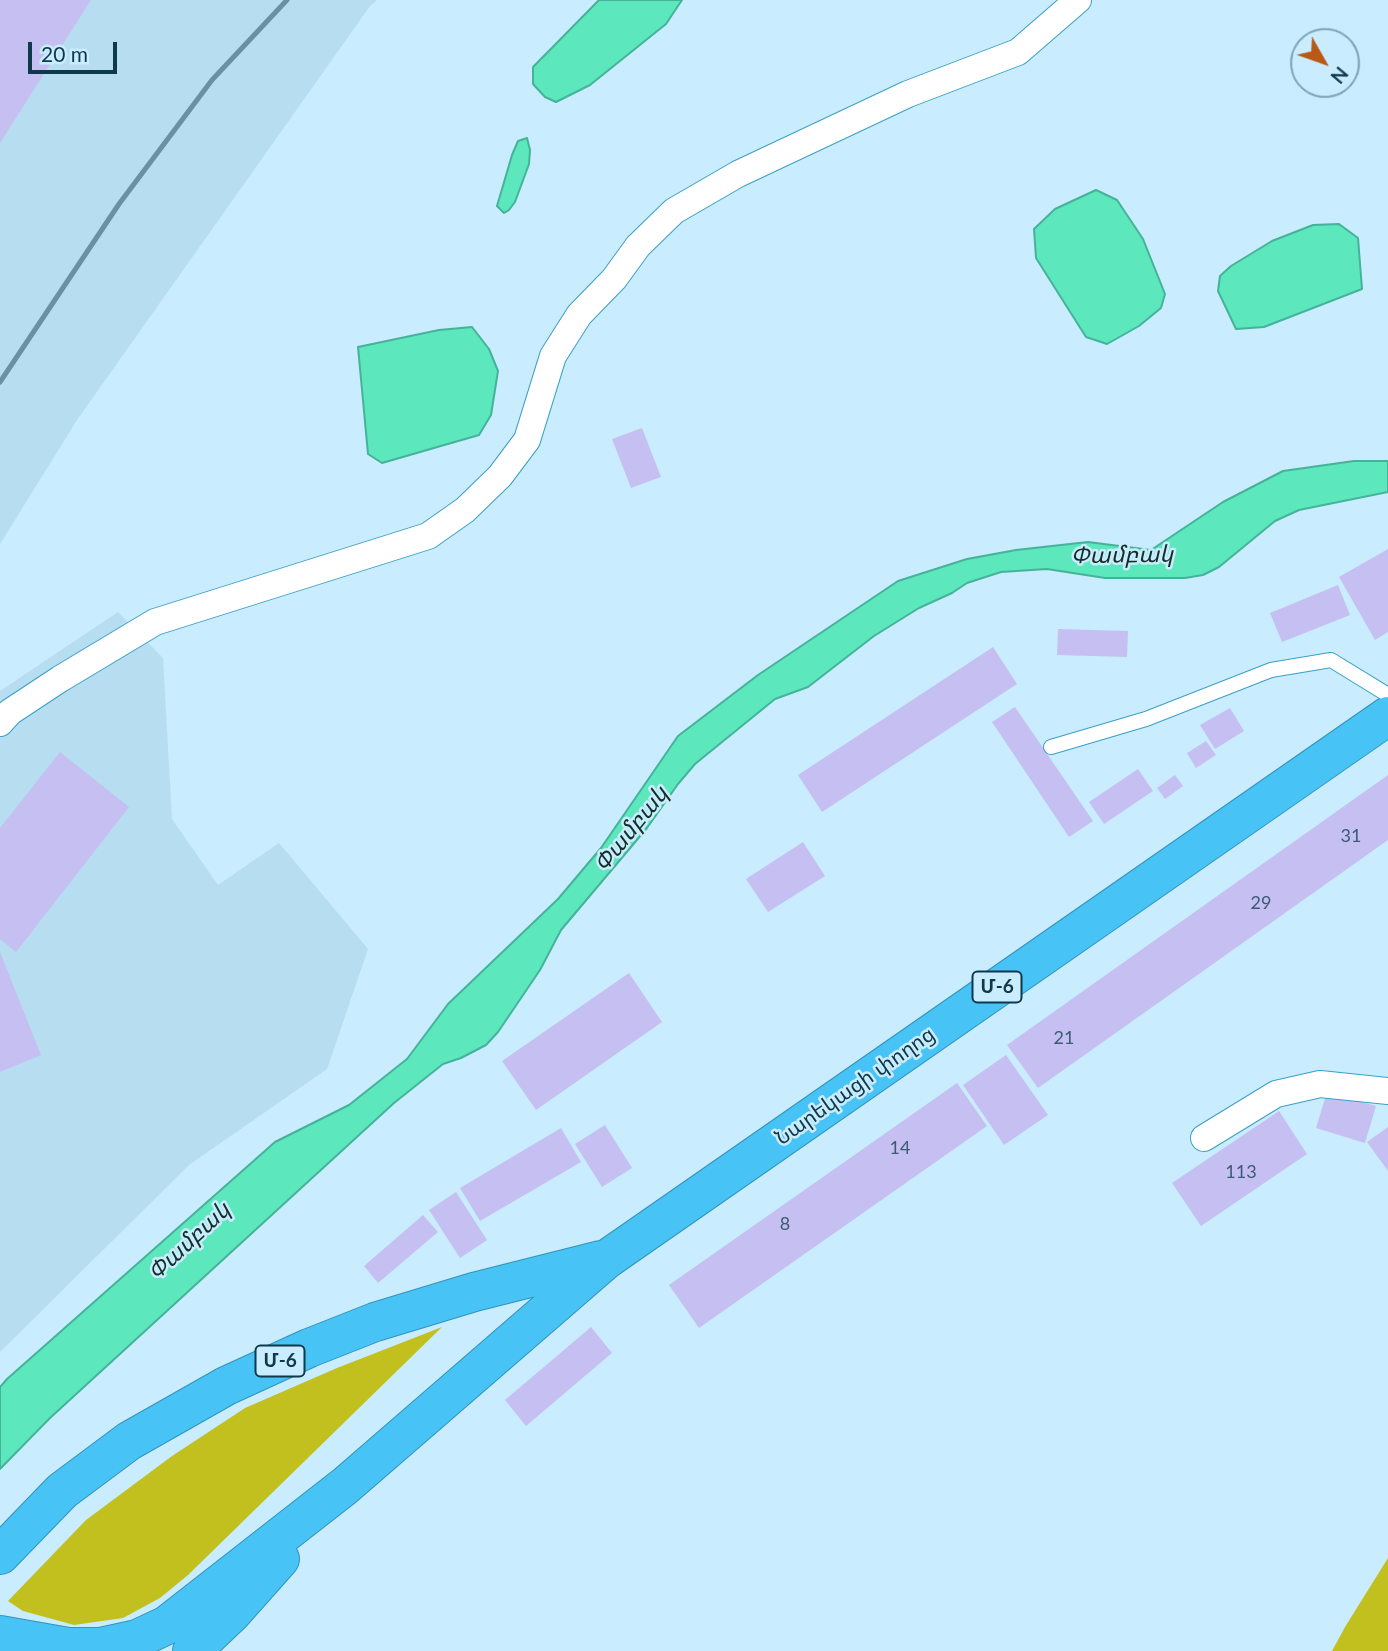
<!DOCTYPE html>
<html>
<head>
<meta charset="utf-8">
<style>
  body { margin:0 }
  #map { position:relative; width:1388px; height:1651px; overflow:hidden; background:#c9ecfe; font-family:Lato,sans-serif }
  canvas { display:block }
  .north { position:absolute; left:1290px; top:28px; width:70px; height:70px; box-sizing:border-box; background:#c9ecfe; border:2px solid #7ea4b6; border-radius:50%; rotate:130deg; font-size:19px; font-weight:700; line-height:28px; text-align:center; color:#0e394b }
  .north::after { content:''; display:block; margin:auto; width:24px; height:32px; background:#b95916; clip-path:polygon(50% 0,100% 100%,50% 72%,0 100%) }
  .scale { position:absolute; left:28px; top:42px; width:89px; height:32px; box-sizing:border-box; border:4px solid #0e394b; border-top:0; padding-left:9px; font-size:21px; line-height:24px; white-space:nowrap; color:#0e394b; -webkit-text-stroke:5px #c9ecfe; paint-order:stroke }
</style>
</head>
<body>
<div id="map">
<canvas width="1388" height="1651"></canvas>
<div class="north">N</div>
<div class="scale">20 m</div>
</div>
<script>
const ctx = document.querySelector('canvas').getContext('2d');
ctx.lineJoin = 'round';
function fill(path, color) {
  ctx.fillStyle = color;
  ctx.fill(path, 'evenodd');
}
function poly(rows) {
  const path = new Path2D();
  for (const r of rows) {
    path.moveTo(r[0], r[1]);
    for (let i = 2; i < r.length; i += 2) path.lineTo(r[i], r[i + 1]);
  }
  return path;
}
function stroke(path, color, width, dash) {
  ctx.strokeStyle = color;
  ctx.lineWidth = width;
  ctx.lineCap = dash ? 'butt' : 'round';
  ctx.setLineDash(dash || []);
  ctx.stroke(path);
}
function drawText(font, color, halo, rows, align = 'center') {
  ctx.font = font + ' Lato,"Noto Sans Armenian",sans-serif';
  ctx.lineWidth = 5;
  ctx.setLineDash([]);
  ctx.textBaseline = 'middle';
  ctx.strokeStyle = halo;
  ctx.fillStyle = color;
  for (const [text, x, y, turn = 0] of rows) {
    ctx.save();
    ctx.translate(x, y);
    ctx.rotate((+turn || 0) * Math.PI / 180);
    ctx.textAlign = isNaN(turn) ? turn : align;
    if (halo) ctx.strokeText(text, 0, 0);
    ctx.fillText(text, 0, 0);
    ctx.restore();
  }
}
fill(poly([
  [0,0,377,0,370,6,77,420,0,544],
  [118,612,163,658,172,819,218,885,279,843,368,949,327,1069,189,1165,0,1352,0,691]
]), '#b7ddf0');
fill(poly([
  [442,1327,188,1575,160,1598,123,1618,74,1625,23,1611,8,1601,86,1520,172,1456,245,1408,337,1368],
  [1388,1558,1388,1651,1332,1651,1345,1627]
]), '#c1c01e');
const water = poly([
  [599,0,682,0,666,24,590,85,556,102,545,97,533,84,533,67,599,0],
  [527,138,530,150,529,164,515,202,509,210,504,213,497,206,512,155,518,141,527,138],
  [1096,190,1117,200,1143,239,1165,294,1161,308,1139,326,1107,344,1086,337,1036,258,1034,229,1055,209,1096,190],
  [1339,224,1358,238,1362,289,1264,327,1236,329,1218,291,1220,276,1231,266,1272,241,1313,225,1339,224],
  [472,327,489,349,498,371,491,415,479,435,382,463,368,454,358,347,439,330,472,327],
  [1354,461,1388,461,1388,492,1299,510,1275,521,1219,567,1203,575,1185,578,1105,578,1047,569,1001,572,967,583,952,593,919,608,874,636,808,687,775,699,695,764,678,784,647,828,561,930,540,970,498,1032,486,1045,461,1058,443,1064,394,1103,50,1418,0,1469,0,1387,7,1379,275,1142,349,1105,407,1059,448,1004,558,899,601,848,678,736,758,675,898,581,967,559,1016,550,1088,542,1151,550,1223,502,1283,471,1354,461]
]);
fill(water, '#5de7bc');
stroke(water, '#45b39a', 2);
fill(poly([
  [0,0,91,0,0,143],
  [642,428,661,477,631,488,612,439],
  [1388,549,1388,632,1375,640,1339,577],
  [1338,585,1350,615,1282,642,1270,613],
  [1058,629,1128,631,1127,657,1057,655],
  [993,647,1017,684,822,812,798,775],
  [1015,707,1093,821,1069,837,992,722],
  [1230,708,1244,731,1215,749,1200,725],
  [1206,741,1216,755,1196,768,1187,753],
  [60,752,129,807,16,952,0,939,0,828],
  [1138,769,1153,791,1104,824,1089,802],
  [1175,775,1183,786,1165,799,1157,788],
  [1388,775,1388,840,1038,1088,1007,1045],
  [803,842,825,876,768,912,746,879],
  [0,952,41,1055,0,1072],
  [629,973,662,1022,536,1110,502,1061],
  [1006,1055,1048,1115,1004,1145,963,1085],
  [957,1083,987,1126,699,1328,669,1285],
  [1327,1092,1376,1106,1365,1143,1316,1128],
  [1279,1111,1307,1154,1201,1226,1172,1183],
  [605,1125,632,1168,602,1187,575,1144],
  [1388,1127,1388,1171,1367,1142],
  [561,1128,581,1162,480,1221,460,1188],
  [456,1192,487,1240,460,1258,429,1210],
  [423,1215,438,1232,378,1283,364,1266],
  [591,1327,612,1353,526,1426,505,1400]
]), '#c5c0f1');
const lane = poly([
  [1051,747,1146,719,1271,670,1331,660,1388,695]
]);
const street = poly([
  [0,723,10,712,60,679,155,622,428,536,465,510,500,476,527,440,553,356,579,315,614,279,638,246,674,211,738,174,908,94,1018,52,1078,0],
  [1204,1138,1276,1094,1320,1084,1388,1091]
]);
const highway = poly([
  [0,1555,62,1491,129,1441,226,1386,309,1348,375,1322,474,1292,601,1260],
  [0,1635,68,1647,100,1647,137,1639,167,1625,345,1486,607,1259,1388,716],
  [192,1651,232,1613,280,1559]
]);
stroke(lane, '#3a9fc9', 16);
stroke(street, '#3a9fc9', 28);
stroke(highway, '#3393ba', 40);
stroke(lane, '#fff', 14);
stroke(street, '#fff', 26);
stroke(highway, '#47c3f5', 38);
stroke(poly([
  [0,382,119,204,212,80,287,0]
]), '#6a91a3', 5);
drawText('18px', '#3c5b74', null, [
  ["31",1351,836],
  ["29",1261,903],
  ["21",1064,1038],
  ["14",900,1148],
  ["113",1241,1172],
  ["8",785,1224]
]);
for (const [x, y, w] of [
  [997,987,49],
  [280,1361,49]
]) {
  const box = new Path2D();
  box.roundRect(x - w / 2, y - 15.5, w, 31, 5);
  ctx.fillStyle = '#c9ecfe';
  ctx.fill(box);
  stroke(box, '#0e394b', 2);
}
drawText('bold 19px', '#0e394b', null, [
  ["Մ-6",997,987],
  ["Մ-6",280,1361]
]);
drawText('21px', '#0e394b', '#c9ecfe', [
  ["Նարեկացի փողոց",855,1086,-35]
]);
drawText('italic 23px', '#133027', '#c9ecfe', [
  ["Փամբակ",1122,555,-1],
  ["Փամբակ",631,829,-51],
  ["Փամբակ",189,1241,-43]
]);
</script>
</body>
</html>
